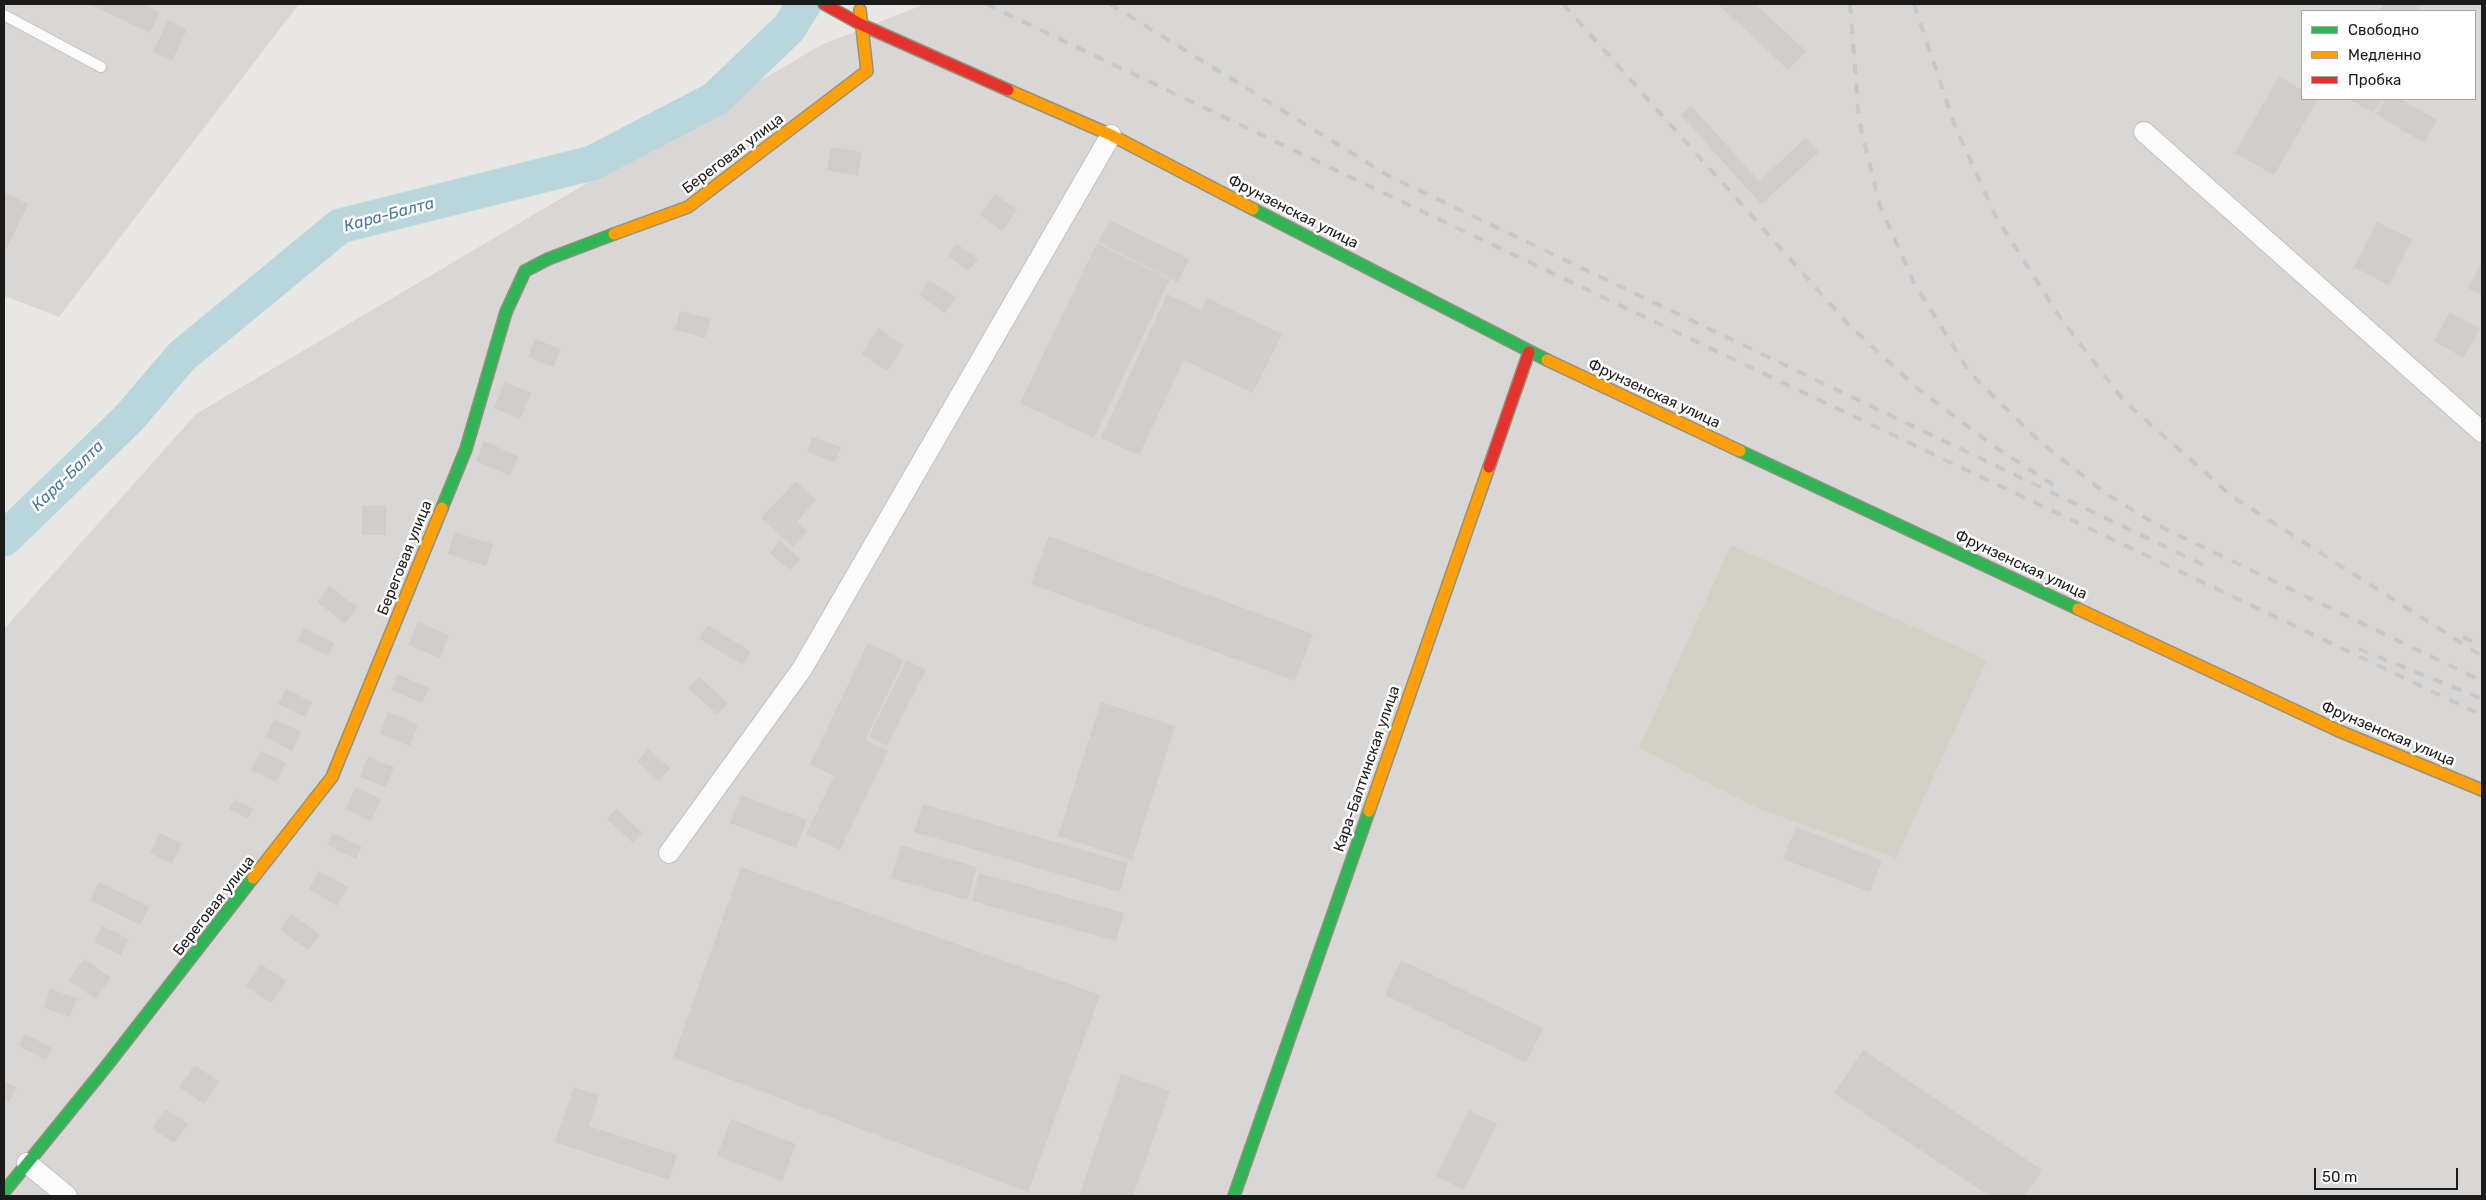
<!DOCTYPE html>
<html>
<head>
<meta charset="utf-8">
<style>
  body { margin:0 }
  #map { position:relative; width:2486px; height:1200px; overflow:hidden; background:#e9e7e4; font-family:Rubik,sans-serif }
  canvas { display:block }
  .frame { position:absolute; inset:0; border:5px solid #1b1b1b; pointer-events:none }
  .legend { position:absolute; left:2301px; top:10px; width:175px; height:90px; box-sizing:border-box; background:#fff; border:1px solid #a4a4a4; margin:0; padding:6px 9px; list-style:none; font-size:15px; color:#1b1b1b }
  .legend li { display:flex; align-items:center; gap:10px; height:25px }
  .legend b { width:25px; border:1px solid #a4a4a4 }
  .scale { position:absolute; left:2314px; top:1168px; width:144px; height:22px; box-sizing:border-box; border:2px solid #1b1b1b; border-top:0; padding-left:6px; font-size:15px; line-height:18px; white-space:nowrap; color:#1b1b1b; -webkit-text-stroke:4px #fff; paint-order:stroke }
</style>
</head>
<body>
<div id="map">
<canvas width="2486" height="1200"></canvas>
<div class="frame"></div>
<ul class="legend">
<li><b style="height:6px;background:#30b455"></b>Свободно</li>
<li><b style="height:6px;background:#ff9f0a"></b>Медленно</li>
<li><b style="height:6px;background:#e5322d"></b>Пробка</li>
</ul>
<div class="scale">50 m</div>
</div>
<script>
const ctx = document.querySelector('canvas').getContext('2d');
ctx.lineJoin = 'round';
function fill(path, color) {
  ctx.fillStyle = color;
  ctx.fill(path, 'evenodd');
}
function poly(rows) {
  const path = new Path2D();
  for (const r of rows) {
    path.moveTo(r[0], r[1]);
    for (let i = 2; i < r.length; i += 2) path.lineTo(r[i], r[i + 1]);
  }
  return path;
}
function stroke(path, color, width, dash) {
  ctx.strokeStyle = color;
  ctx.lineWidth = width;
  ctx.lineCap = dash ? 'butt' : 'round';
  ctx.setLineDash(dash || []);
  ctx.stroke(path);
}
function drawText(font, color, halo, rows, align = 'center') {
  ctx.font = font + ' Rubik,sans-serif';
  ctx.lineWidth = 5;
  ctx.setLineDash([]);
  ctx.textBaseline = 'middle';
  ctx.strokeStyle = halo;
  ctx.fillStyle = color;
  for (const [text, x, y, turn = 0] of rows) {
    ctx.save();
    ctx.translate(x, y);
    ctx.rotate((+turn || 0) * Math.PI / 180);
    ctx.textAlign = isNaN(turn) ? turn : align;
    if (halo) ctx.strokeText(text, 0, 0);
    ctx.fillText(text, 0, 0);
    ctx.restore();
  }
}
fill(poly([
  [4,4,299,4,59,317,4,296],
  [925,4,2482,4,2482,1196,4,1196,4,629,196,414,821,45],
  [2302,11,2475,11,2475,99,2302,99]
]), '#d8d7d5');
fill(poly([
  [1731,545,1987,660,1896,858,1757,808,1639,748]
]), '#d2d1c6');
stroke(poly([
  [4,539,129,418,182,356,340,226,592,163,715,99,789,28,804,4]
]), '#b8d6dc', 35);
fill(poly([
  [89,4,144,4,160,12,150,33],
  [1718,4,1755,4,1806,51,1788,70],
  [2383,4,2421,4,2417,11,2380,11],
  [168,20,187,29,172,61,153,52],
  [2279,76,2302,90,2302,99,2318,99,2274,175,2235,153],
  [2348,99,2382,99,2374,113],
  [2385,99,2401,99,2437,120,2424,143,2376,114],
  [1691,106,1759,181,1806,138,1819,152,1761,204,1681,115],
  [831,147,862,152,858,176,827,170],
  [4,192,28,204,7,248,4,246],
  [995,194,1017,210,1002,231,980,215],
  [1110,220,1189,259,1178,282,1098,242],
  [2377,222,2412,239,2389,285,2354,267],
  [1097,243,1170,279,1094,438,1020,403],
  [957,244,978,259,968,271,948,256],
  [2482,262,2482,296,2468,288],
  [929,280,956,298,945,313,919,295],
  [1167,294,1201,310,1207,298,1282,334,1253,393,1184,360,1139,455,1101,438],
  [680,311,711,319,705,338,675,330],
  [2450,312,2480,329,2463,358,2434,341],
  [879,328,904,346,887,371,861,354],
  [535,339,561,349,554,367,528,357],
  [505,382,531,393,520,419,494,408],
  [812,437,841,447,835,462,807,452],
  [484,441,518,456,510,476,476,461],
  [796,481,816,500,797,521,807,531,793,547,761,518],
  [362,506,386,506,386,535,362,535],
  [454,532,493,544,486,566,448,554],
  [1049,536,1313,634,1295,681,1031,584],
  [780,541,800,559,790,570,770,553],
  [329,586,357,607,345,623,317,602],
  [418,622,449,635,440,658,408,645],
  [708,625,751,652,742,665,699,638],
  [304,628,334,643,328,656,298,641],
  [868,643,904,660,865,740,888,751,840,850,806,834,834,776,810,764],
  [907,660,926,670,887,746,869,736],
  [397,674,429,688,422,703,391,690],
  [699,677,728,703,717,714,688,688],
  [286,689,312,702,305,717,278,704],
  [1101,702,1175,726,1132,860,1058,836],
  [388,712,418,724,410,746,380,734],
  [274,719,301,732,292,751,265,737],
  [648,749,670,768,659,781,637,762],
  [261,751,286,763,276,782,251,770],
  [368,757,394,767,386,787,360,777],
  [356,787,381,799,371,821,345,809],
  [741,795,807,820,796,848,730,823],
  [234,799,253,809,248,819,229,809],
  [923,804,1128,863,1120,892,914,832],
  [616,809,642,833,633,843,607,819],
  [1796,827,1882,860,1870,892,1783,859],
  [160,833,182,844,172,864,150,853],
  [333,833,362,847,356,859,327,845],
  [901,845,977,867,967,900,891,878],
  [741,867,1100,995,1028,1192,673,1058],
  [319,871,348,887,337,906,309,889],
  [979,873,1124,913,1116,941,972,901],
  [99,882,149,907,140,925,90,900],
  [291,914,320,934,308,950,280,930],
  [102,926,129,939,121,955,94,942],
  [84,959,111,978,95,999,69,980],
  [1401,960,1543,1028,1526,1063,1385,995],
  [261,964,286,981,271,1003,246,986],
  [50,989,77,998,70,1017,44,1008],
  [25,1034,52,1048,46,1060,19,1046],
  [1863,1050,2042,1170,2025,1196,1990,1196,1834,1093],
  [195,1065,219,1082,204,1104,179,1087],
  [1121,1074,1170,1091,1133,1196,1079,1196],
  [4,1081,17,1088,9,1102,4,1099],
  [574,1087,599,1095,589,1126,677,1155,669,1180,555,1142],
  [166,1109,188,1124,174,1143,152,1128],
  [1469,1110,1497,1124,1464,1190,1436,1176],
  [731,1119,796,1144,782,1181,717,1156]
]), '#d0cdcb');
const lane = poly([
  [4,15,101,67]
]);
const street = poly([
  [2144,132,2482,432],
  [669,853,802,669,1111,135],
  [27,1163,67,1196]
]);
const fast = poly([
  [1253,209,1547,360],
  [1740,451,2078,609],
  [442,508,466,449,506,312,525,271,548,259,614,234],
  [4,1192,105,1068,253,878],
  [1234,1196,1369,811]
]);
const slow = poly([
  [1008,90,1111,135,1253,209],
  [614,234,688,207,867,71,860,10],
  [1547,360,1740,451],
  [2078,609,2339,731,2482,790],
  [1369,811,1489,467],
  [253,878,332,777,442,508]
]);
const jam = poly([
  [824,4,860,24,1008,90],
  [1489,467,1529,352]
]);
stroke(lane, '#c2c1c0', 12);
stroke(street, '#c2c1c0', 22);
stroke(fast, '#91917d', 14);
stroke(slow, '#91917d', 14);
stroke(jam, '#91917d', 14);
stroke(lane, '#fcfbfb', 10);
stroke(street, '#fcfbfb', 20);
stroke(fast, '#30b455', 11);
stroke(slow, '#ff9f0a', 11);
stroke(jam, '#e5322d', 11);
stroke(poly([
  [986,4,2482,715],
  [1110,4,1389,176,2210,568],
  [1563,4,1848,324,1917,388,1995,447,2061,490],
  [1850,4,1859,120,1880,206,1914,283,1970,373,2039,441,2105,493,2157,525,2482,681],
  [1914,4,1955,126,1996,217,2061,319,2124,401,2233,497,2482,656],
  [2463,637,2482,646],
  [2359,649,2482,699]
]), '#c9c8c8', 4, [10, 10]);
drawText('15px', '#1b1b1b', '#fff', [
  ["Береговая улица",733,154,-37],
  ["Фрунзенская улица",1293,212,27],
  ["Фрунзенская улица",1654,394,25],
  ["Береговая улица",405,558,-68],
  ["Фрунзенская улица",2021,565,25],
  ["Фрунзенская улица",2388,734,23],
  ["Кара-Балтинская улица",1367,769,-71],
  ["Береговая улица",214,906,-52]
]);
drawText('italic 16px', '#4a799e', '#fff', [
  ["Кара-Балта",389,215,-15],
  ["Кара-Балта",68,476,-44]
]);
</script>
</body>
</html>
